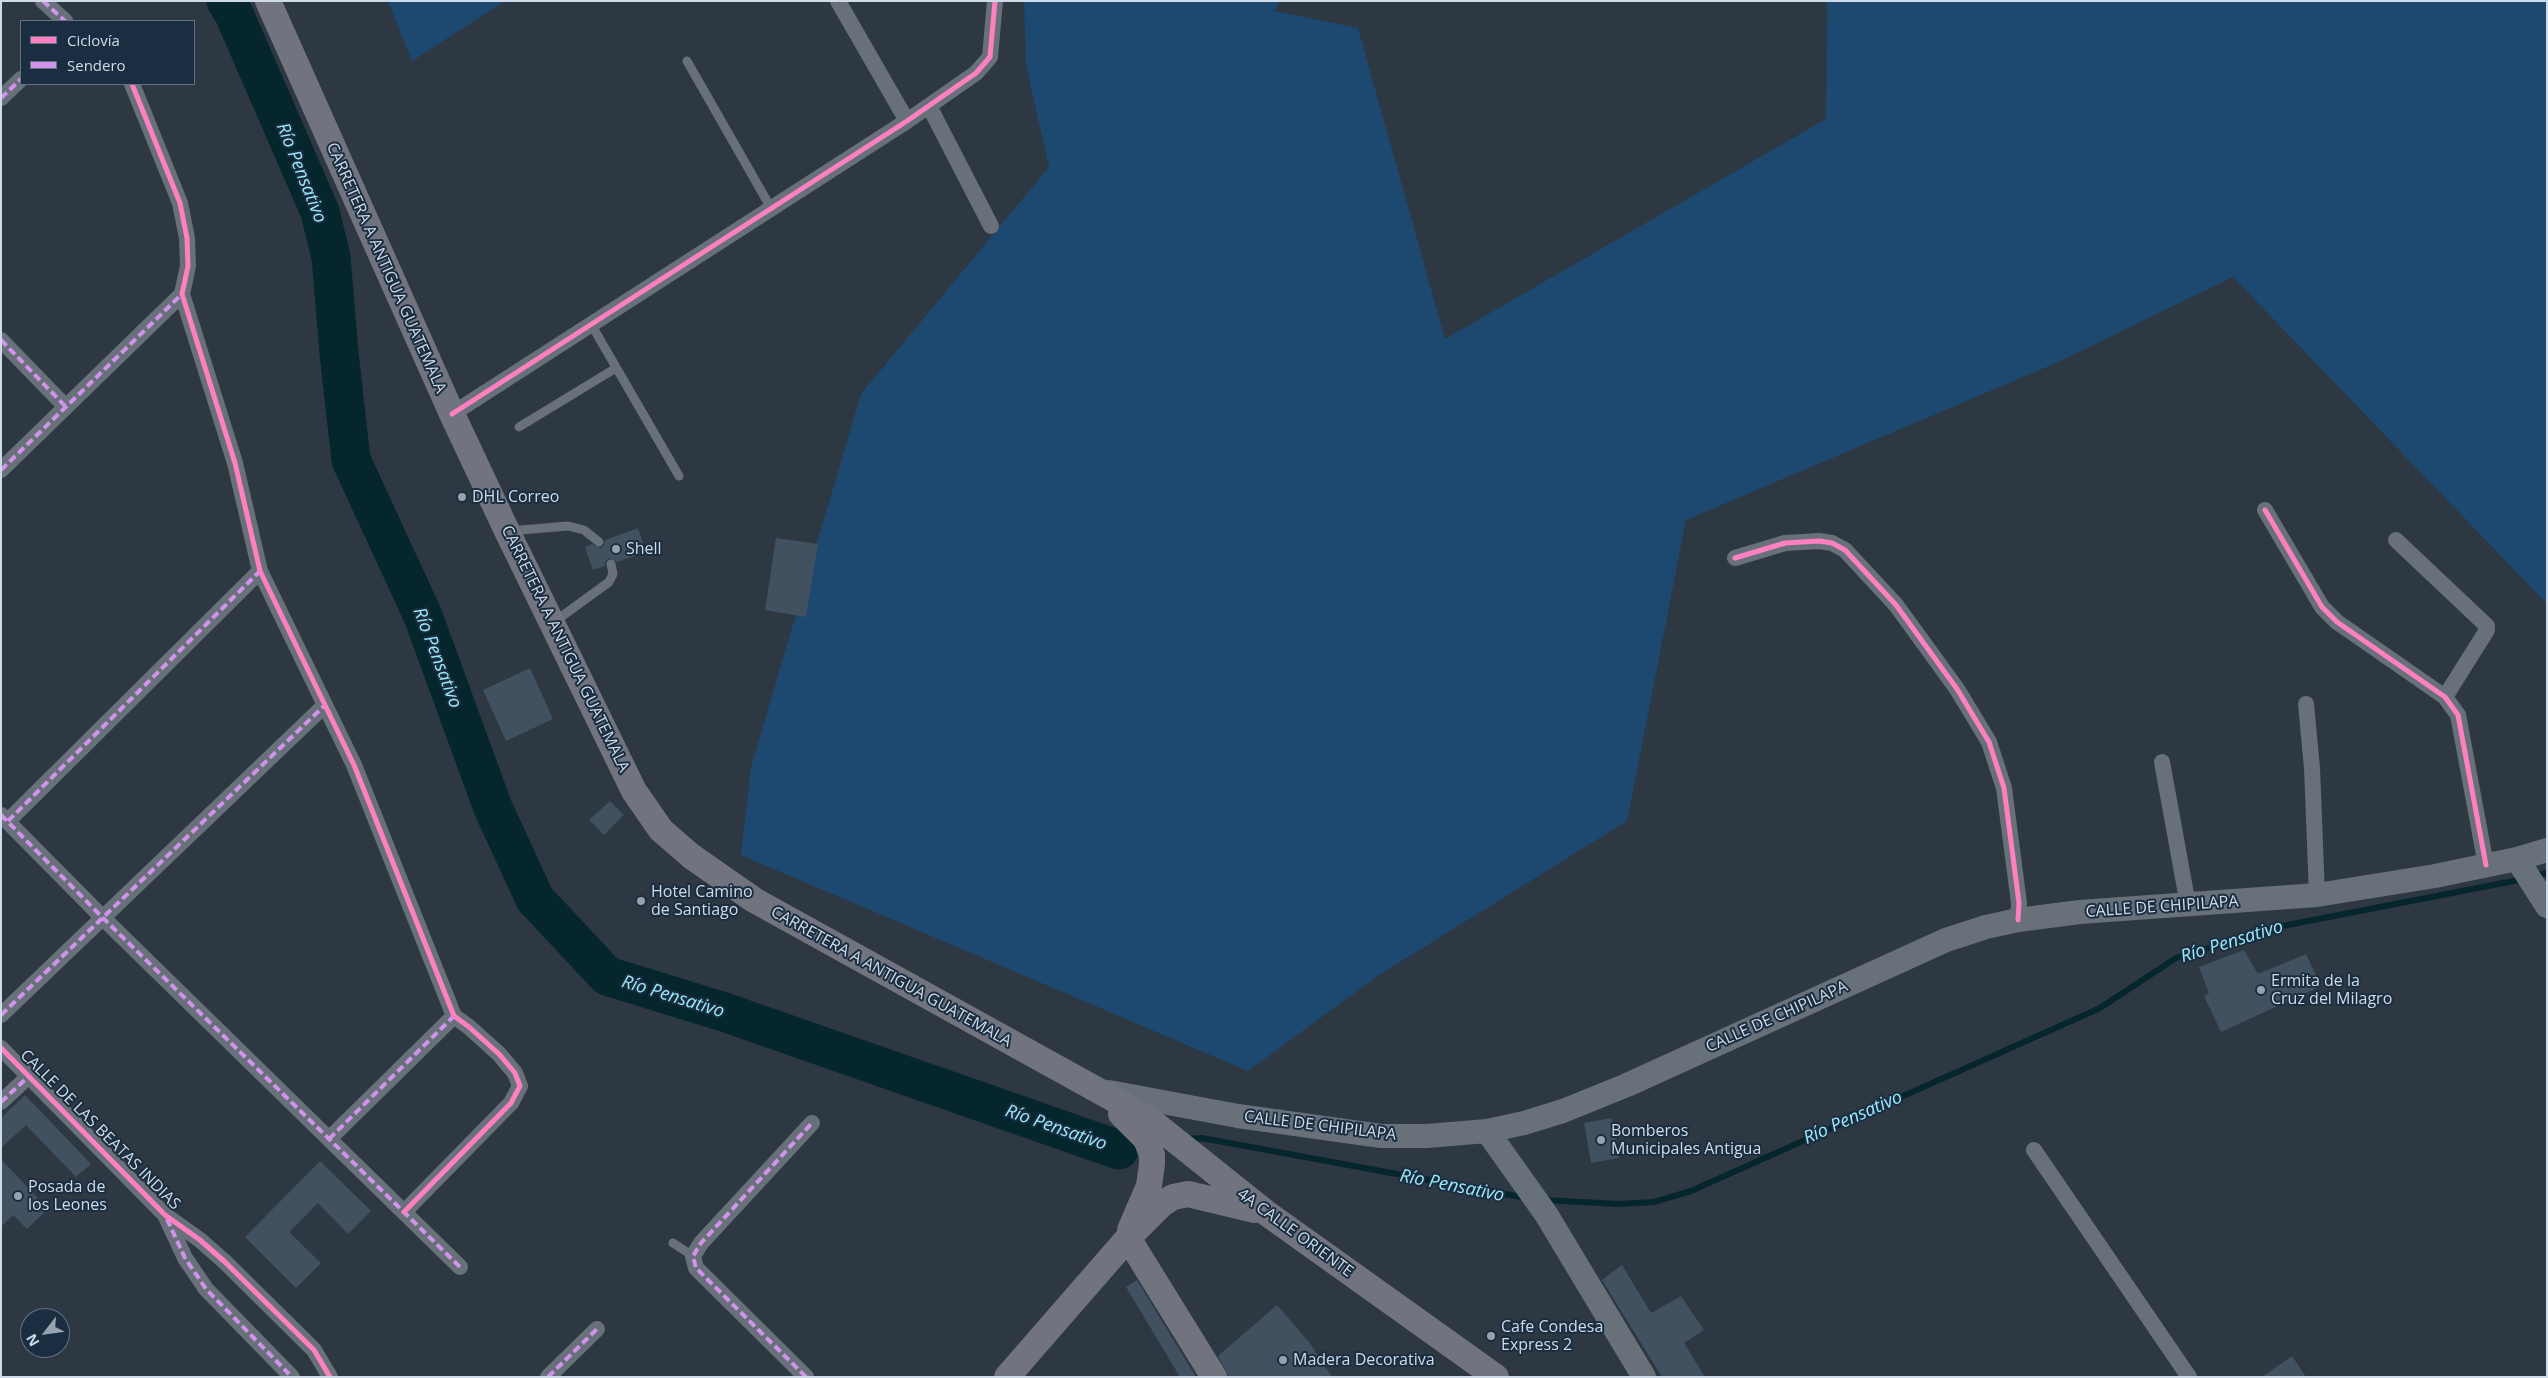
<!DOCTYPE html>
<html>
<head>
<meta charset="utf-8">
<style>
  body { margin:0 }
  #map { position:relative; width:2548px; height:1378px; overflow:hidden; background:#2d3843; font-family:"Open Sans",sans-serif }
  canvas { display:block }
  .frame { position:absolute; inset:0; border:2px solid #cfdbe8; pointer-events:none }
  .legend { position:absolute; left:20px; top:20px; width:175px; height:65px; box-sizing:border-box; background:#1b2e41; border:1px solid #637384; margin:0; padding:6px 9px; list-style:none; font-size:15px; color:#cfdbe8 }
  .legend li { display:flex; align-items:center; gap:10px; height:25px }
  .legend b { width:25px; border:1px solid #637384 }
  .north { position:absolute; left:20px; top:1308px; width:50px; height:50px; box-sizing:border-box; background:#1b2e41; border:1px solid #637384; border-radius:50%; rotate:240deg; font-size:14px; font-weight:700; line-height:20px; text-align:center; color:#cfdbe8 }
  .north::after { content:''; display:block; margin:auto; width:18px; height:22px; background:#96a2ae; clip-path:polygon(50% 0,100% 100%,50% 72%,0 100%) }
</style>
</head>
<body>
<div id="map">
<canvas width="2548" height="1378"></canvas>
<div class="frame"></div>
<ul class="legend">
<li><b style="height:6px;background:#ff80c0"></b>Ciclovía</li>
<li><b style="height:6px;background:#d193ec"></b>Sendero</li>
</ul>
<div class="north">N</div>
</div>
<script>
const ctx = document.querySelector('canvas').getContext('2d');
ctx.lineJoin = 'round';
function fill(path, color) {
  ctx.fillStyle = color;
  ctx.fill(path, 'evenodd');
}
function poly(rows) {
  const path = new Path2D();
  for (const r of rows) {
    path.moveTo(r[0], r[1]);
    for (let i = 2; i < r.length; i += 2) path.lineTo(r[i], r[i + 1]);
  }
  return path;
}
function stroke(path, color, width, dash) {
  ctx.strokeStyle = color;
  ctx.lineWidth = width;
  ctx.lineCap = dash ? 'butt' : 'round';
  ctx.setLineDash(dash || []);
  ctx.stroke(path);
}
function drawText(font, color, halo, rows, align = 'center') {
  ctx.font = font + ' "Open Sans",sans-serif';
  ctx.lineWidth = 4;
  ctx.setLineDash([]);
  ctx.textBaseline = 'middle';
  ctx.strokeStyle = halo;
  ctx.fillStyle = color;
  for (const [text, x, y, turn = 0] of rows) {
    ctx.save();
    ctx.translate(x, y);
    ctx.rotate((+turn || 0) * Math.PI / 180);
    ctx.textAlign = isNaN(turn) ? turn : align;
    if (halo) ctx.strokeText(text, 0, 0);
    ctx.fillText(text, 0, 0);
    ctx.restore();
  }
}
fill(poly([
  [388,1,505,1,412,61],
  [1024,1,1280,1,1274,11,1358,28,1445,339,1826,119,1827,1,2547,1,2547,604,2233,277,2056,363,1686,520,1627,821,1379,975,1248,1071,741,855,751,767,861,394,1049,167,1026,65]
]), '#1d4970');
stroke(poly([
  [2533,876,2547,873],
  [1187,1139,1202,1138,1527,1198],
  [1119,1150,1143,1148],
  [1544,1200,1619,1204,1654,1202,1691,1191,2100,1008,2176,958,2272,928,2524,879]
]), '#04262c', 6);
stroke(poly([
  [226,1,234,14,320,212,331,257,339,353,351,460,423,616,493,808,535,899,607,976,724,1012,1119,1150]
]), '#04262c', 39);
fill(poly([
  [638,528,646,552,617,562,609,558,605,562,605,566,593,570,585,547,592,544,601,548,604,545,605,540],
  [776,538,818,544,806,617,765,610],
  [530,668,553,719,506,741,483,690],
  [610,801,624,815,604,835,589,820],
  [2244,950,2258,974,2306,954,2321,986,2221,1032,2204,996,2209,993,2199,967],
  [25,1095,91,1164,76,1177,26,1125,1,1148,1,1118],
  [1612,1118,1619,1158,1591,1163,1584,1123],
  [1,1159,48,1209,27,1229,13,1215,1,1227],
  [320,1161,371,1211,348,1234,318,1203,289,1232,321,1263,296,1288,245,1237],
  [1622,1265,1651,1313,1681,1296,1704,1330,1684,1343,1705,1377,1662,1377,1602,1280],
  [1137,1280,1196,1377,1180,1377,1126,1287],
  [1277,1305,1309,1342,1332,1377,1229,1377,1218,1356],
  [2292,1356,2306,1377,2262,1377]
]), '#415160');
stroke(poly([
  [687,61,771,208],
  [591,324,679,476],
  [519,427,616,368],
  [509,531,568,526,584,530,599,542],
  [554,622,609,582,613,574,611,564],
  [673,1243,693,1256]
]), '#687179', 9);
stroke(poly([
  [43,1,65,21],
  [838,1,907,121],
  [132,84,180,203,187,238,188,266,182,294,235,463,260,571,354,765,454,1016,469,1027,499,1054,515,1073,520,1086,511,1103,404,1212],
  [1,98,21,79],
  [929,106,991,226],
  [1,340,66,407],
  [452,414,907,121,976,73,990,57,995,1],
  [1,470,182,294],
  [2265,510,2322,607,2337,622,2445,697,2458,715,2486,865],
  [2396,540,2487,626,2487,630,2445,697],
  [1735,558,1785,543,1819,541,1832,543,1845,550,1896,605,1957,689,1989,742,2004,788,2019,903,2018,920],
  [2306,704,2312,768,2317,895],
  [2162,762,2188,905],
  [1,815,103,918,460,1267],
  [8,821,260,571],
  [1,1015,324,706],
  [1,1048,165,1215,200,1240,225,1262,314,1350,330,1377],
  [1,1102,29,1076],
  [329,1139,454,1016],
  [2034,1150,2189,1377],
  [166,1217,185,1258,206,1289,292,1377],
  [548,1377,597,1329],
  [806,1377,696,1268,693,1256,701,1243,812,1123]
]), '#687179', 16);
stroke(poly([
  [2517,859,2547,906],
  [1109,1092,1238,1116,1381,1136,1427,1136,1487,1131,1524,1123,1563,1111,1627,1085,1946,940,1986,927,2018,920,2080,912,2317,895,2435,876,2517,859,2547,850],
  [1487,1131,1546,1214,1644,1377]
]), '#687179', 24);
stroke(poly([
  [268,1,452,414,507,531,634,791,661,830,691,856,754,900,1146,1117,1265,1212,1496,1377],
  [1121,1114,1146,1139,1152,1155,1152,1164,1149,1186,1130,1230],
  [1128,1238,1214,1377],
  [1007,1377,1128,1238,1162,1204,1173,1197,1188,1194,1255,1210]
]), '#71747e', 26);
stroke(poly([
  [43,1,65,21],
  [1,98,21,79],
  [1,340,66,407],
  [1,470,182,294],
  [1,815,103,918,460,1267],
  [8,821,260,571],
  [1,1015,324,706],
  [1,1102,29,1076],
  [329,1139,454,1016],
  [167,1219,185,1258,206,1289,289,1374],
  [548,1377,597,1329],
  [806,1377,696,1268,693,1256,701,1243,812,1123]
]), '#d193ec', 4, [8, 4]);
stroke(poly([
  [132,84,180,203,187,238,188,266,182,294,235,463,260,571,354,765,454,1016,469,1027,499,1054,515,1073,520,1086,511,1103,404,1212],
  [452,414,907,121,976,73,990,57,995,1],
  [2265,510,2322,607,2337,622,2445,697,2458,715,2486,865],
  [1735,558,1785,543,1819,541,1832,543,1845,550,1896,605,1957,689,1989,742,2004,788,2019,903,2018,920],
  [1,1048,165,1215,200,1240,225,1262,314,1350,330,1377]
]), '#ff80c0', 5);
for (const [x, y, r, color] of [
  [462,497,5,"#96a2ae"],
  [616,549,5,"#96a2ae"],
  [641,901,5,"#96a2ae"],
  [2261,990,5,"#96a2ae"],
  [1601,1140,5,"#96a2ae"],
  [18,1196,5,"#96a2ae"],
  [1491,1336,5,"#96a2ae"],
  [1283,1360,5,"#96a2ae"]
]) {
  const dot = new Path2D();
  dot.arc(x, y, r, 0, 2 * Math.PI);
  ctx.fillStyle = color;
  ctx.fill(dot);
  stroke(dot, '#1b2e41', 2);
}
drawText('16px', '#cfdbe8', '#1b2e41', [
  ["CARRETERA A ANTIGUA GUATEMALA",386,268,66],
  ["CARRETERA A ANTIGUA GUATEMALA",565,649,64],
  ["CALLE DE CHIPILAPA",2162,907,-4],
  ["CARRETERA A ANTIGUA GUATEMALA",891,977,29],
  ["CALLE DE CHIPILAPA",1777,1017,-24],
  ["CALLE DE CHIPILAPA",1320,1126,7],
  ["CALLE DE LAS BEATAS INDIAS",100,1130,45],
  ["4A CALLE ORIENTE",1295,1233,36]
]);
drawText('16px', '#cfdbe8', '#1b2e41', [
  ["DHL Correo",472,497],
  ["Shell",626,549],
  ["Hotel Camino",651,892],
  ["de Santiago",651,910],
  ["Ermita de la",2271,981],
  ["Cruz del Milagro",2271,999],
  ["Bomberos",1611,1131],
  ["Municipales Antigua",1611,1149],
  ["Posada de",28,1187],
  ["los Leones",28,1205],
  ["Cafe Condesa",1501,1327],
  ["Express 2",1501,1345],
  ["Madera Decorativa",1293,1360]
], 'left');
drawText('italic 18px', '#9aeaf9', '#1b2e41', [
  ["Río Pensativo",301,173,68],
  ["Río Pensativo",437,658,69],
  ["Río Pensativo",2232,942,-17],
  ["Río Pensativo",673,997,17],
  ["Río Pensativo",1853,1118,-24],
  ["Río Pensativo",1056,1128,19],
  ["Río Pensativo",1452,1186,11]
]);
</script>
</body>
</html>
